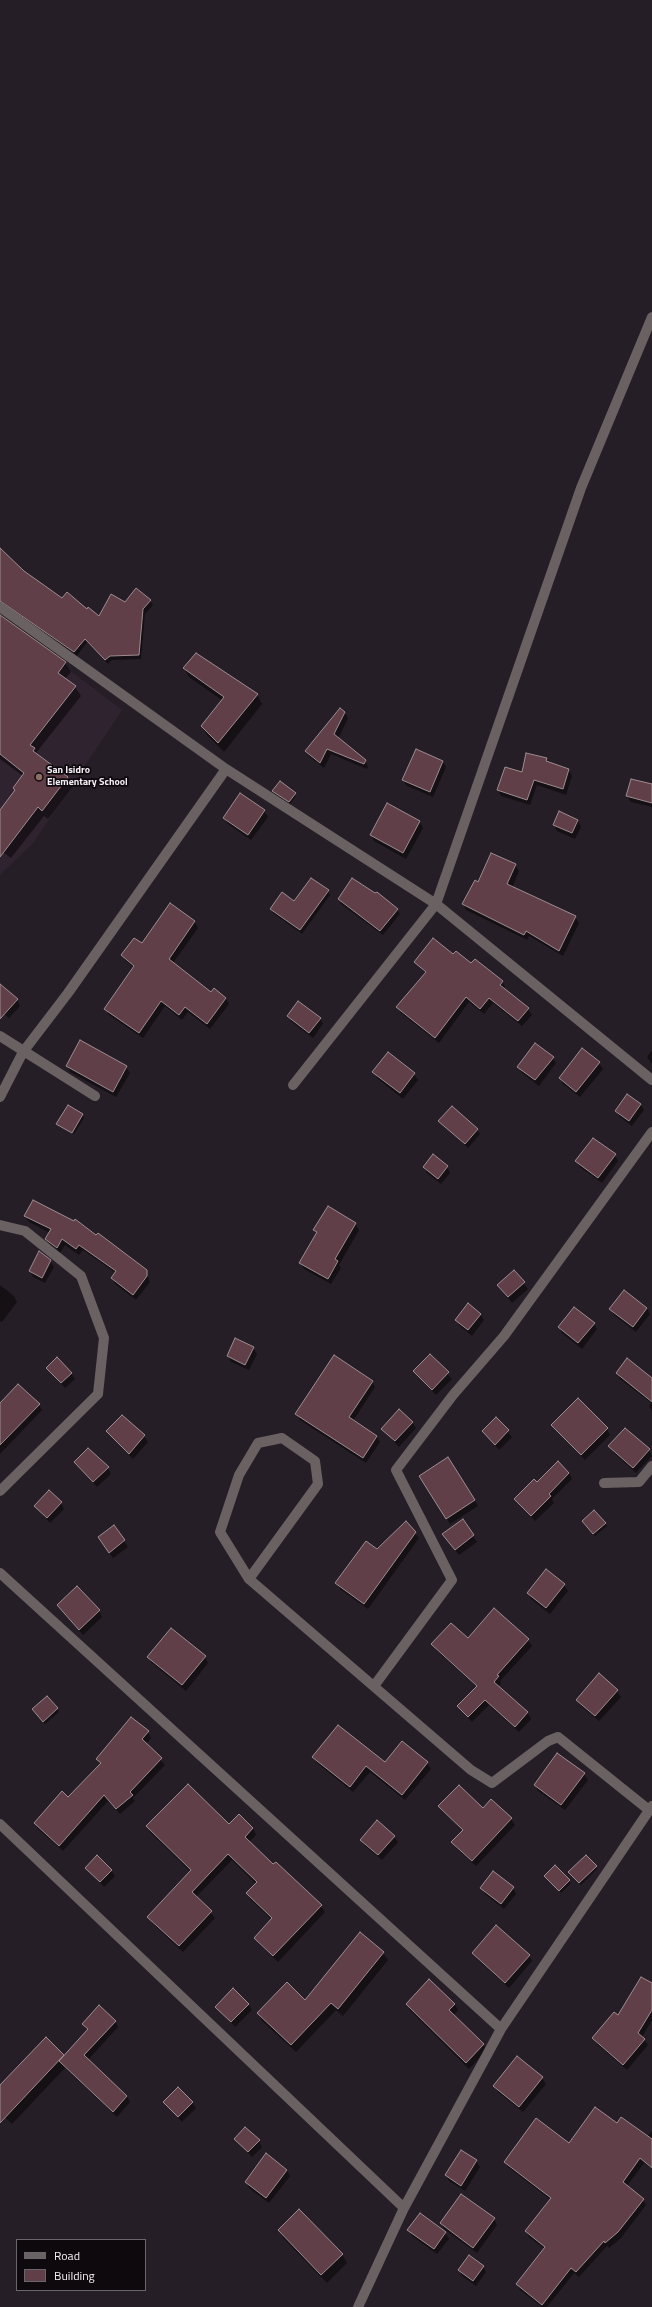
<!DOCTYPE html>
<html>
<head>
<meta charset="utf-8">
<style>
  body { margin:0 }
  #map { position:relative; width:652px; height:2307px; overflow:hidden; background:#261e26; font-family:"Titillium Web",sans-serif }
  canvas { display:block }
  .legend { position:absolute; left:16px; top:2239px; width:130px; height:52px; box-sizing:border-box; background:#0d090d; border:1px solid #6a656a; margin:0; padding:5px 7px; list-style:none; font-size:12px; color:#f5eff5 }
  .legend li { display:flex; align-items:center; gap:8px; height:20px }
  .legend b { width:20px; border:1px solid #6a656a }
</style>
</head>
<body>
<div id="map">
<canvas width="652" height="2307"></canvas>
<ul class="legend">
<li><b style="height:5px;background:#696162"></b>Road</li>
<li><b style="height:11px;background:#613f49"></b>Building</li>
</ul>
</div>
<script>
const ctx = document.querySelector('canvas').getContext('2d');
ctx.lineJoin = 'round';
function fill(path, color) {
  ctx.fillStyle = color;
  ctx.fill(path, 'evenodd');
}
function poly(rows) {
  const path = new Path2D();
  for (const r of rows) {
    path.moveTo(r[0], r[1]);
    for (let i = 2; i < r.length; i += 2) path.lineTo(r[i], r[i + 1]);
  }
  return path;
}
function stroke(path, color, width, dash) {
  ctx.strokeStyle = color;
  ctx.lineWidth = width;
  ctx.lineCap = dash ? 'butt' : 'round';
  ctx.setLineDash(dash || []);
  ctx.stroke(path);
}
function drawText(font, color, halo, rows, align = 'center') {
  ctx.font = font + ' "Titillium Web",sans-serif';
  ctx.lineWidth = 3.5;
  ctx.setLineDash([]);
  ctx.textBaseline = 'middle';
  ctx.strokeStyle = halo;
  ctx.fillStyle = color;
  for (const [text, x, y, turn = 0] of rows) {
    ctx.save();
    ctx.translate(x, y);
    ctx.rotate((+turn || 0) * Math.PI / 180);
    ctx.textAlign = isNaN(turn) ? turn : align;
    if (halo) ctx.strokeText(text, 0, 0);
    ctx.fillText(text, 0, 0);
    ctx.restore();
  }
}
fill(poly([
  [0,624,38,646,122,710,33,843,0,875]
]), '#302330');
fill(poly([
  [0,549,23,571,63,599,99,617,125,603,150,601,153,605,145,614,141,659,112,660,108,664,87,642,77,656,7,606,0,604],
  [0,616,65,663,71,672,65,679,75,687,81,696,36,753,67,778,72,787,48,819,44,816,11,858,0,850,0,812,16,791,14,788,23,776,0,759],
  [184,668,257,695,262,704,224,752,207,735,202,726,223,701,189,677],
  [344,712,348,718,338,739,365,761,368,767,367,769,331,754,324,768,310,757,306,751],
  [546,758,549,763,569,770,572,776,566,795,537,785,530,805,501,796,498,790],
  [442,761,446,767,433,797,407,786,403,780],
  [652,785,652,807,631,802,627,796],
  [274,791,295,794,296,796,290,804],
  [388,804,420,822,423,828,406,859,374,841,371,835],
  [264,811,268,817,251,840,228,824,224,818],
  [578,821,581,827,575,839,557,831,554,825],
  [491,854,515,865,519,871,512,888,575,917,579,923,563,956,529,936,527,940,466,910,463,904,478,883],
  [328,891,330,895,302,934,273,913,271,909],
  [339,899,397,909,400,914,383,935,341,904],
  [170,905,195,922,198,928,173,963,211,993,214,989,226,998,229,1004,210,1029,188,1012,182,1020,165,1006,143,1038,109,1015,106,1009,134,968,126,961,122,955,142,945],
  [453,956,502,982,505,987,504,989,528,1009,532,1015,522,1026,493,1003,484,1014,469,1002,439,1043,401,1013,398,1007,426,974,415,962],
  [0,985,17,1000,20,1006,9,1018,0,1010],
  [288,1016,320,1018,323,1024,313,1038,292,1022],
  [652,1050,652,1064,647,1057],
  [388,1054,414,1074,418,1080,403,1099,377,1078,374,1072],
  [553,1058,556,1063,539,1086,522,1073,519,1067],
  [599,1063,603,1069,580,1097,563,1084,560,1078],
  [67,1066,126,1067,130,1073,116,1097,70,1072],
  [640,1104,644,1110,632,1126,620,1117,616,1111],
  [82,1115,84,1118,74,1134,57,1124],
  [440,1121,477,1130,480,1134,468,1148],
  [615,1155,618,1161,602,1183,580,1167,577,1161],
  [424,1167,447,1167,450,1173,441,1184,427,1173],
  [328,1208,355,1224,359,1230,339,1265,341,1268,331,1284,304,1269,300,1263,317,1234,314,1230],
  [25,1216,146,1271,150,1282,136,1300,115,1284,112,1278,116,1273,83,1250,79,1255,65,1245,60,1253,50,1245,47,1239,50,1233,29,1222],
  [50,1261,54,1267,45,1283,33,1277,30,1271],
  [514,1271,528,1289,512,1303,498,1285],
  [0,1285,14,1296,17,1302,2,1322,0,1321],
  [647,1308,650,1314,636,1332,614,1315,610,1309],
  [480,1314,484,1320,472,1336,460,1326,456,1320],
  [594,1324,597,1329,582,1349,562,1333,559,1327],
  [253,1348,257,1354,249,1370,231,1362,228,1356],
  [430,1355,452,1379,436,1395,414,1372],
  [47,1368,71,1373,75,1379,65,1388],
  [617,1373,652,1383,652,1412,649,1406,651,1403,620,1379],
  [372,1381,375,1387,353,1421,376,1436,380,1442,366,1463,300,1420,297,1414],
  [39,1405,42,1410,0,1454,0,1408],
  [496,1418,512,1437,499,1450,483,1431],
  [412,1422,416,1428,399,1447,383,1429],
  [552,1425,607,1429,610,1435,585,1460],
  [107,1431,144,1436,148,1442,133,1459],
  [610,1446,649,1450,652,1456,636,1473,613,1452],
  [448,1458,478,1506,450,1524,423,1482],
  [75,1462,108,1468,111,1474,97,1487],
  [569,1473,572,1479,552,1499,554,1503,535,1521,515,1499,537,1483],
  [61,1503,64,1509,50,1523,35,1506],
  [462,1520,477,1542,459,1555,447,1540],
  [406,1523,419,1538,368,1609,340,1589,337,1583],
  [605,1523,607,1526,595,1536,584,1524],
  [113,1526,128,1547,113,1558,102,1543],
  [546,1570,564,1585,568,1591,550,1614,531,1599,528,1593],
  [58,1606,99,1611,102,1617,83,1635],
  [494,1609,528,1640,532,1646,500,1681,501,1683,498,1687,528,1713,531,1719,519,1732,489,1705,472,1722,458,1706,477,1687,436,1650,433,1644,468,1639],
  [149,1657,205,1657,208,1663,186,1691,152,1663],
  [617,1691,621,1697,599,1721,581,1706,577,1700],
  [47,1697,59,1712,45,1724,33,1710],
  [148,1732,151,1738,146,1744,165,1765,133,1798,135,1801,120,1814,108,1801,63,1851,38,1829,35,1823,68,1798,101,1764,98,1759],
  [402,1743,427,1763,431,1769,405,1800,370,1772,353,1792,317,1763,313,1757,385,1763],
  [584,1774,588,1780,565,1810,538,1791,535,1785],
  [491,1800,511,1819,515,1825,476,1866,456,1848,453,1842,463,1831,440,1806,483,1810],
  [147,1826,229,1826,253,1828,256,1835,249,1842,321,1906,325,1912,278,1962,259,1944,255,1938,272,1920,251,1900,247,1893,256,1884,232,1860,196,1897,215,1918,183,1952,152,1923,149,1917,191,1872,151,1833],
  [394,1836,398,1842,382,1860,365,1846,361,1840],
  [596,1867,597,1869,581,1885,571,1875],
  [87,1868,111,1870,115,1876,104,1887],
  [547,1879,569,1881,571,1883,561,1893],
  [513,1888,516,1894,504,1909,485,1894,482,1889],
  [383,1953,388,1960,343,2016,336,2010,296,2052,262,2021,258,2013,306,2001],
  [473,1954,529,1955,532,1961,509,1988,477,1959],
  [652,1985,652,2020,642,2037,648,2045,627,2070,597,2044,593,2038],
  [248,2004,252,2010,235,2027,217,2007],
  [407,2004,455,2004,458,2010,453,2016,483,2044,487,2050,469,2069,410,2010],
  [115,2021,118,2027,88,2060,127,2096,130,2102,117,2117,65,2068,12,2124,0,2113,0,2087,63,2056,64,2057,88,2031,83,2024],
  [542,2078,546,2084,523,2112,498,2092,494,2086],
  [165,2102,192,2102,196,2108,182,2122],
  [617,2124,647,2137,652,2131,652,2169,644,2163,627,2186,643,2200,646,2205,621,2238,609,2248,607,2246,579,2277,574,2273,547,2307,542,2307,520,2290,517,2284,545,2249,529,2237,526,2231,551,2200,508,2167,505,2162,569,2144],
  [235,2139,259,2141,262,2147,252,2157],
  [461,2151,476,2161,480,2167,465,2191,449,2181,446,2175],
  [287,2170,290,2176,269,2203,249,2188,246,2182],
  [494,2219,497,2225,477,2253,444,2229,441,2223],
  [279,2230,342,2254,347,2263,327,2283,284,2239],
  [409,2230,445,2233,449,2239,437,2254,412,2236],
  [483,2266,486,2272,476,2286,462,2276,459,2270]
]), '#0007');
const building = poly([
  [0,548,24,571,62,598,67,592,87,609,88,607,99,616,111,594,125,602,136,588,151,600,143,609,139,655,110,656,105,660,85,639,74,652,0,601,0,548],
  [0,615,66,662,58,673,76,686,30,745,35,748,33,751,68,777,42,811,38,807,0,857,0,810,15,790,13,788,24,773,0,754,0,615],
  [196,653,258,694,218,743,201,726,224,697,183,668,196,653],
  [340,708,345,712,334,734,366,760,364,764,327,749,320,763,305,751,340,708],
  [416,749,443,761,430,792,402,780,416,749],
  [526,753,547,758,546,761,569,769,563,789,534,780,527,800,497,790,505,767,522,772,526,753],
  [631,779,652,784,652,803,626,796,631,779],
  [280,781,296,793,289,802,272,791,280,781],
  [240,793,265,810,248,835,223,818,240,793],
  [387,803,420,821,403,853,370,835,387,803],
  [559,811,578,820,572,833,553,825,559,811],
  [491,853,516,864,507,884,576,916,559,951,526,931,524,935,462,904,475,880,478,882,491,853],
  [311,878,329,890,300,930,270,909,282,892,294,901,311,878],
  [352,878,375,893,377,892,398,909,380,931,338,899,352,878],
  [170,903,195,921,169,959,211,992,214,988,226,998,207,1024,185,1007,179,1015,161,1001,139,1033,104,1009,134,966,121,955,134,938,142,943,170,903],
  [433,938,453,954,456,951,471,963,475,959,503,981,500,985,529,1008,518,1021,489,998,480,1009,466,997,435,1038,396,1007,426,972,414,962,433,938],
  [0,984,18,999,0,1019,0,984],
  [298,1001,321,1018,309,1033,287,1016,298,1001],
  [80,1040,127,1066,113,1092,66,1066,80,1040],
  [535,1043,554,1057,535,1080,517,1067,535,1043],
  [582,1048,600,1062,576,1092,559,1078,582,1048],
  [388,1052,415,1073,400,1093,372,1072,388,1052],
  [627,1094,641,1104,629,1121,615,1111,627,1094],
  [68,1105,83,1114,72,1133,56,1124,68,1105],
  [452,1106,478,1129,465,1144,438,1121,452,1106],
  [593,1138,616,1154,598,1178,575,1161,593,1138],
  [433,1154,448,1166,438,1179,423,1167,433,1154],
  [33,1200,74,1221,75,1219,96,1235,98,1233,147,1270,147,1276,133,1295,111,1278,116,1271,79,1245,76,1249,62,1239,57,1248,45,1239,51,1229,24,1216,33,1200],
  [328,1206,356,1223,335,1259,338,1261,328,1279,299,1263,317,1232,313,1230,328,1206],
  [39,1251,51,1260,42,1278,29,1271,39,1251],
  [514,1270,525,1282,508,1297,497,1285,514,1270],
  [624,1290,647,1308,633,1327,609,1309,624,1290],
  [468,1303,481,1314,468,1330,455,1320,468,1303],
  [574,1307,595,1323,578,1343,558,1327,574,1307],
  [235,1338,254,1347,245,1365,227,1356,235,1338],
  [430,1354,449,1372,432,1390,413,1371,430,1354],
  [334,1355,373,1381,349,1417,377,1436,363,1458,295,1414,334,1355],
  [57,1357,72,1373,61,1383,46,1368,57,1357],
  [627,1358,652,1378,652,1402,616,1373,627,1358],
  [18,1384,40,1404,0,1445,0,1403,18,1384],
  [578,1398,608,1428,581,1455,551,1425,578,1398],
  [399,1409,413,1422,395,1441,381,1429,399,1409],
  [122,1415,145,1435,129,1454,106,1431,122,1415],
  [496,1417,509,1430,495,1445,482,1431,496,1417],
  [625,1428,650,1449,633,1468,608,1446,625,1428],
  [88,1448,109,1467,93,1482,74,1462,88,1448],
  [448,1457,475,1500,446,1519,419,1476,448,1457],
  [558,1461,569,1473,549,1494,551,1496,531,1516,514,1499,534,1479,537,1482,558,1461],
  [49,1490,62,1502,47,1518,34,1506,49,1490],
  [594,1510,606,1523,593,1534,582,1521,594,1510],
  [463,1519,474,1535,455,1550,442,1534,463,1519],
  [406,1521,416,1532,364,1604,335,1583,366,1541,377,1549,406,1521],
  [114,1525,125,1540,109,1553,98,1537,114,1525],
  [546,1569,565,1584,546,1608,527,1593,546,1569],
  [77,1586,100,1610,79,1630,57,1605,77,1586],
  [494,1608,529,1639,497,1675,499,1676,494,1682,528,1712,515,1727,485,1700,468,1717,457,1706,477,1686,431,1644,451,1623,468,1638,494,1608],
  [171,1628,206,1656,182,1685,147,1657,171,1628],
  [599,1673,618,1690,595,1716,576,1700,599,1673],
  [47,1696,58,1708,43,1722,32,1709,47,1696],
  [131,1717,149,1731,142,1739,162,1758,130,1792,133,1795,116,1809,104,1795,59,1846,34,1823,62,1791,68,1797,101,1763,96,1759,131,1717],
  [338,1725,385,1762,402,1741,428,1762,402,1795,366,1766,350,1787,312,1757,338,1725],
  [557,1753,585,1773,561,1805,534,1785,557,1753],
  [188,1784,229,1824,239,1814,253,1828,245,1837,273,1864,276,1862,322,1905,273,1956,254,1938,272,1918,246,1893,257,1882,228,1854,192,1892,212,1911,179,1946,147,1917,191,1870,146,1826,188,1784],
  [459,1785,483,1808,491,1799,512,1818,472,1861,451,1842,463,1830,438,1806,459,1785],
  [377,1820,395,1836,378,1855,360,1840,377,1820],
  [97,1855,112,1870,100,1882,85,1868,97,1855],
  [586,1855,597,1866,579,1883,568,1872,586,1855],
  [555,1865,570,1880,559,1891,544,1876,555,1865],
  [493,1871,514,1887,501,1904,480,1888,493,1871],
  [496,1925,530,1955,505,1983,472,1953,496,1925],
  [360,1932,384,1952,338,2009,331,2003,291,2045,257,2013,287,1982,305,2000,360,1932],
  [641,1977,652,1983,652,2010,638,2033,645,2039,623,2065,592,2038,614,2012,618,2015,641,1977],
  [429,1979,455,2004,449,2010,484,2044,466,2063,406,2004,429,1979],
  [233,1988,249,2004,231,2022,215,2007,233,1988],
  [99,2005,116,2021,84,2055,127,2096,113,2112,59,2061,88,2029,82,2024,99,2005],
  [46,2037,64,2055,0,2123,0,2085,46,2037],
  [517,2056,543,2077,519,2107,493,2086,517,2056],
  [178,2087,193,2102,178,2117,163,2102,178,2087],
  [595,2107,617,2123,621,2117,652,2139,652,2168,640,2158,623,2182,644,2199,618,2232,605,2243,604,2241,576,2272,571,2268,542,2305,516,2284,545,2247,525,2231,551,2198,504,2162,536,2118,569,2143,595,2107],
  [245,2127,260,2140,248,2152,234,2139,245,2127],
  [461,2150,477,2160,461,2186,445,2175,461,2150],
  [266,2153,287,2170,266,2198,245,2182,266,2153],
  [461,2194,495,2218,473,2248,440,2223,461,2194],
  [299,2209,343,2254,321,2275,278,2230,299,2209],
  [420,2213,446,2232,434,2249,407,2230,420,2213],
  [469,2255,484,2266,473,2281,458,2270,469,2255]
]);
fill(building, '#613f49');
stroke(building, '#9d8d91', 1);
stroke(poly([
  [0,607,226,769,436,904,652,1080],
  [0,1036,95,1096],
  [293,1085,436,904,581,488,652,317],
  [0,1097,23,1052,68,993,226,769],
  [0,1225,25,1231,81,1276,104,1338,98,1394,0,1491],
  [604,1483,639,1482,652,1466],
  [0,1573,501,2029],
  [249,1579,318,1484,315,1461,282,1438,258,1443,239,1475,220,1532,249,1579,471,1770,492,1783,548,1741,558,1737,649,1810],
  [374,1686,452,1580,396,1470,453,1395,504,1336,652,1132],
  [0,1824,404,2208],
  [358,2307,404,2208,501,2029,652,1806]
]), '#696162', 10);
for (const [x, y, r, color] of [
  [39,777,4,"#8d6e63"]
]) {
  const dot = new Path2D();
  dot.arc(x, y, r, 0, 2 * Math.PI);
  ctx.fillStyle = color;
  ctx.fill(dot);
  stroke(dot, '#0d090d', 1.5);
}
drawText('bold 10px', '#f5eff5', '#0d090d', [
  ["San Isidro",47,771],
  ["Elementary School",47,783]
], 'left');
</script>
</body>
</html>
